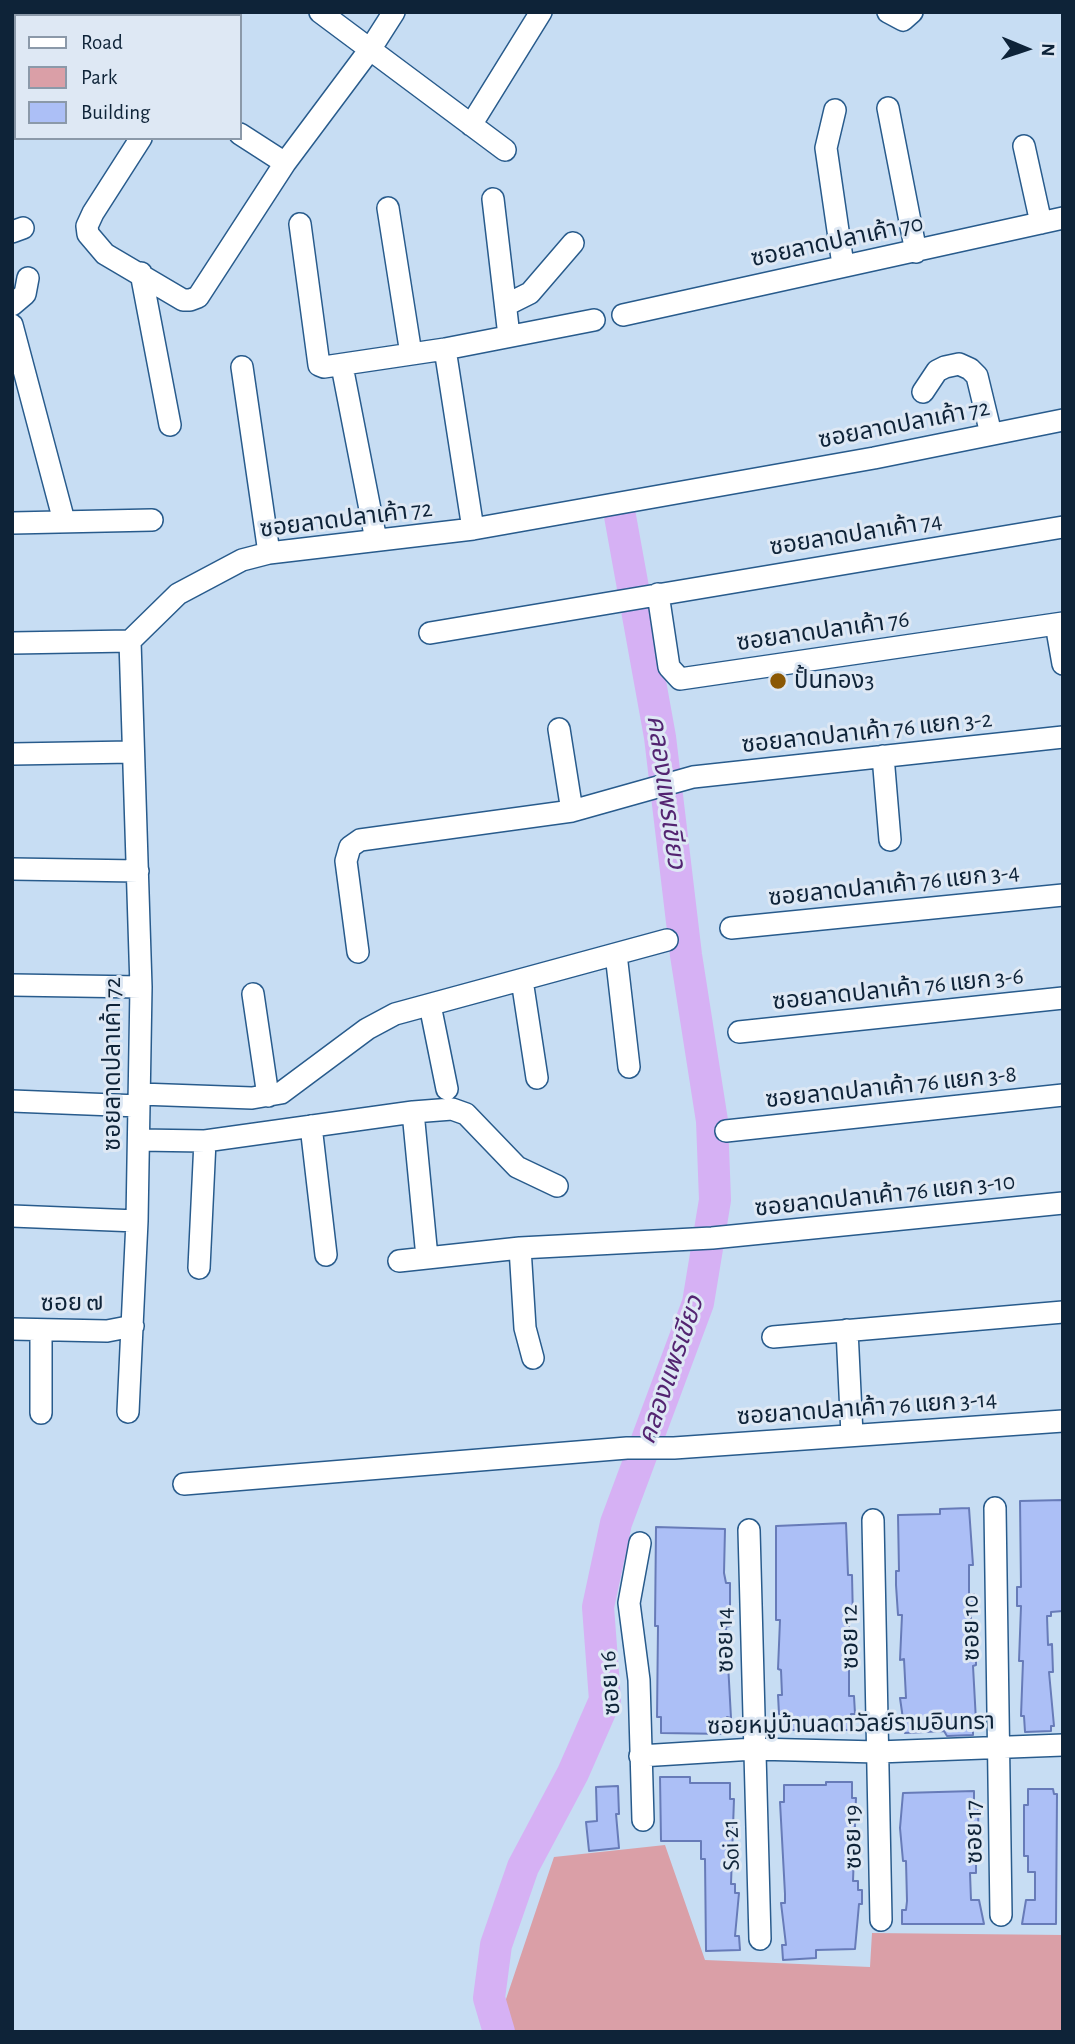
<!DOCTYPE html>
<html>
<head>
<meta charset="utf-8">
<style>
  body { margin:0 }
  #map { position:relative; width:1075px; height:2044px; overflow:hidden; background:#c7ddf3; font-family:"Alegreya Sans",sans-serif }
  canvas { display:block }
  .frame { position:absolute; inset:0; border:14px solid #0e2338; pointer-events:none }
  .legend { position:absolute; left:14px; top:14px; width:228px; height:126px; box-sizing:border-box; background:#dee8f4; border:2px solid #8b99a9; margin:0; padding:9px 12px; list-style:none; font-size:21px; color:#0e2338 }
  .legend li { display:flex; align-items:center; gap:14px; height:35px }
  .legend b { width:35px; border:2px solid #8b99a9 }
  .north { position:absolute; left:991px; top:14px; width:70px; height:70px; -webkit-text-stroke:5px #dee8f4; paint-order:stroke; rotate:92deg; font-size:19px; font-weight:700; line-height:28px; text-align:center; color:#0e2338 }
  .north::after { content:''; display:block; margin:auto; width:24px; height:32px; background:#0e2338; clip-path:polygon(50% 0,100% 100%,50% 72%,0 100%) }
</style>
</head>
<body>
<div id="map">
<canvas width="1075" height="2044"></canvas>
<div class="frame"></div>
<ul class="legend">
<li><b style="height:9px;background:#fff"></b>Road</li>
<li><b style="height:19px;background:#da9fa7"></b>Park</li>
<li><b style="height:19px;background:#acbff6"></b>Building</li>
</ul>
<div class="north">N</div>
</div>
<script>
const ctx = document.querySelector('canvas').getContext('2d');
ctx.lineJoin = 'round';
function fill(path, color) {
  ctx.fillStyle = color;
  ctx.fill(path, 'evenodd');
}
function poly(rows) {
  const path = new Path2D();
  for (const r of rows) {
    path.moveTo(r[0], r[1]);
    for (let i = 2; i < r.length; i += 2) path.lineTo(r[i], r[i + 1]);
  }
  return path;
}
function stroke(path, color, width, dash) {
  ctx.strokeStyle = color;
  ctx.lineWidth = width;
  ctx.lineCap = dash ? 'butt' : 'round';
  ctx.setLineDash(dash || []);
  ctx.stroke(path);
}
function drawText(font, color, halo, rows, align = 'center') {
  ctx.font = font + ' "Alegreya Sans","Noto Sans Thai",sans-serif';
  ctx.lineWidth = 6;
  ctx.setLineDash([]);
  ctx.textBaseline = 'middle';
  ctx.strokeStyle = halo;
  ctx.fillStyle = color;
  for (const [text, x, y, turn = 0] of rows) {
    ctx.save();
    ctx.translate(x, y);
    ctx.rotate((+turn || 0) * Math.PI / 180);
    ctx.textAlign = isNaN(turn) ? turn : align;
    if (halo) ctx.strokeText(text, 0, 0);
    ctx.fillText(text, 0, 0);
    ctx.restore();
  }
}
fill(poly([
  [665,1845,705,1960,870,1967,872,1933,1063,1935,1063,2032,509,2032,504,2005,554,1857]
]), '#da9fa7');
stroke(poly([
  [499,2032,489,1998,496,1945,523,1867,573,1773,605,1700,598,1607,616,1523,698,1303,715,1200,712,1121,686,955,660,737,620,516]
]), '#d6b1f4', 32);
const building = poly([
  [1063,1500,1063,1611,1051,1612,1051,1616,1047,1616,1048,1645,1052,1644,1053,1672,1049,1672,1054,1726,1051,1726,1051,1731,1025,1732,1024,1716,1021,1716,1023,1661,1019,1661,1021,1606,1017,1606,1017,1587,1021,1587,1020,1501,1063,1500],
  [969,1508,973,1565,969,1565,969,1594,974,1594,975,1612,971,1612,971,1647,976,1647,976,1665,973,1666,976,1721,973,1721,973,1735,947,1736,944,1731,905,1733,900,1698,906,1698,904,1659,900,1660,902,1615,898,1615,896,1585,896,1571,899,1571,898,1515,940,1514,940,1509,969,1508],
  [846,1523,848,1575,852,1575,853,1620,849,1620,849,1649,852,1649,852,1667,849,1667,849,1696,854,1696,855,1714,851,1714,851,1730,783,1730,782,1713,779,1714,778,1695,782,1695,781,1670,778,1669,780,1620,776,1620,776,1526,846,1523],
  [656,1527,725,1529,724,1573,726,1583,730,1583,730,1626,726,1627,731,1718,727,1717,727,1734,661,1733,661,1717,657,1717,658,1626,655,1626,656,1527],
  [660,1777,690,1777,690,1783,730,1783,730,1799,734,1799,731,1884,735,1884,735,1893,739,1893,735,1936,739,1936,740,1950,706,1951,705,1859,701,1859,701,1841,661,1841,660,1777],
  [826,1782,852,1782,852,1798,856,1798,853,1881,858,1881,858,1890,862,1890,862,1904,859,1904,855,1949,816,1950,816,1958,783,1960,782,1945,786,1945,781,1903,785,1903,785,1894,780,1802,784,1802,784,1785,826,1785,826,1782],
  [618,1786,619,1814,616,1814,619,1848,589,1851,586,1822,597,1821,596,1787,618,1786],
  [1028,1789,1053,1789,1054,1794,1057,1794,1056,1924,1022,1924,1026,1900,1035,1900,1035,1872,1028,1872,1028,1856,1024,1856,1024,1805,1028,1805,1028,1789],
  [974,1791,974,1807,978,1807,979,1857,976,1857,976,1873,970,1873,971,1900,979,1900,984,1924,902,1924,902,1910,906,1910,907,1901,906,1861,903,1861,900,1828,903,1793,974,1791]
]);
fill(building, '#acbff6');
stroke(building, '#677bb8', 2);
const minor = poly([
  [66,12,67,16],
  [320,12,505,150],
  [888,12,903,20,912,12],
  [220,16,222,12],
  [888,108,916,252],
  [835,110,826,148,843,265],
  [471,125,541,12],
  [240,134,285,163],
  [141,138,93,213,87,226,88,234,105,254,183,300,190,300,198,297,285,163,371,48,394,12],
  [1024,146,1041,223],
  [493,199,509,336],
  [388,208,411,354],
  [300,224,319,365,324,367,445,349,594,320],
  [12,232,23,228],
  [141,273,170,425],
  [12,305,25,294,28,278],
  [506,305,530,293,573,243],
  [623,315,1063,218],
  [12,325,64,521],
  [445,349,473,529],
  [342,366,376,540],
  [242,367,269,553],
  [923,392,937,371,945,367,959,364,970,369,977,376,991,434],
  [12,523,152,520],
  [658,594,669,667,680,679,1063,623],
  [1056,624,1063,664],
  [430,633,1063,527],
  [12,643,130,641],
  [559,729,572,811],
  [12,754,132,752],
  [883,756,890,840],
  [12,869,138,871],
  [731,928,1063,895],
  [358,952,346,861,350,847,360,840,572,811,693,777,1063,737],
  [616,954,629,1067],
  [522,980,537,1078],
  [12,985,141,987],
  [253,994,268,1096],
  [430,1005,447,1089],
  [739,1032,1063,998],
  [140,1094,252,1098,281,1093,367,1029,395,1014,667,940],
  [12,1101,139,1106],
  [413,1112,426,1247],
  [311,1126,326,1255],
  [726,1131,1063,1095],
  [139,1140,205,1141,413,1112,452,1109,466,1114,517,1167,557,1186],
  [12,1216,137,1221],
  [520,1248,525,1328,533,1358],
  [399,1261,520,1248,712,1238,1063,1203],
  [199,1268,205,1141],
  [12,1329,107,1331,133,1326],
  [847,1330,852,1435],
  [773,1337,1063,1312],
  [128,1412,137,1221,141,987,130,641,178,594,242,560,269,553,473,529,874,458,1063,420],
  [41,1413,41,1330],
  [184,1484,627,1448,674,1448,1063,1421],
  [995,1508,1001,1915],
  [873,1520,881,1920],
  [749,1530,760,1939],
  [640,1543,629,1603,639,1680,643,1820],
  [640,1756,754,1749,878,1752,1063,1745]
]);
stroke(minor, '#285b8c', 24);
stroke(minor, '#fff', 21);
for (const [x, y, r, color] of [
  [778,681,9,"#8b5804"]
]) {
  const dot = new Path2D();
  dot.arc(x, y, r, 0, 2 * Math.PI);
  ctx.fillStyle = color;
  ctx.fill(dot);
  stroke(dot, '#dee8f4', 2.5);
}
drawText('24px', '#0e2338', '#dee8f4', [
  ["ซอยลาดปลาเค้า 70",837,241,-12],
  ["ซอยลาดปลาเค้า 72",904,424,-11],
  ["ซอยลาดปลาเค้า 72",346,519,-7],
  ["ซอยลาดปลาเค้า 74",856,534,-9],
  ["ซอยลาดปลาเค้า 76",823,631,-8],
  ["ซอยลาดปลาเค้า 76 แยก 3-2",867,732,-6],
  ["ซอยลาดปลาเค้า 76 แยก 3-4",894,885,-6],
  ["ซอยลาดปลาเค้า 76 แยก 3-6",898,989,-6],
  ["ซอยลาดปลาเค้า 72",113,1064,-90],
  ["ซอยลาดปลาเค้า 76 แยก 3-8",891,1087,-6],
  ["ซอยลาดปลาเค้า 76 แยก 3-10",885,1195,-6],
  ["ซอย ๗",72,1303,-1],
  ["ซอยลาดปลาเค้า 76 แยก 3-14",867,1408,-4],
  ["ซอย 10",971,1628,-91],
  ["ซอย 12",850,1637,-91],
  ["ซอย 14",725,1640,-91],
  ["ซอย 16",610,1683,-94],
  ["ซอยหมู่บ้านลดาวัลย์รามอินทรา",851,1724,-1],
  ["ซอย 17",974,1832,-91],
  ["ซอย 19",853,1837,-91],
  ["Soi 21",731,1845,-92]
]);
drawText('24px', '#0e2338', '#dee8f4', [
  ["ปั้นทอง3",794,681]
], 'left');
drawText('italic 26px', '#532471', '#dee8f4', [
  ["คลองแพรเขียว",666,792,82],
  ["คลองแพรเขียว",671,1370,-71]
]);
</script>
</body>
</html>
